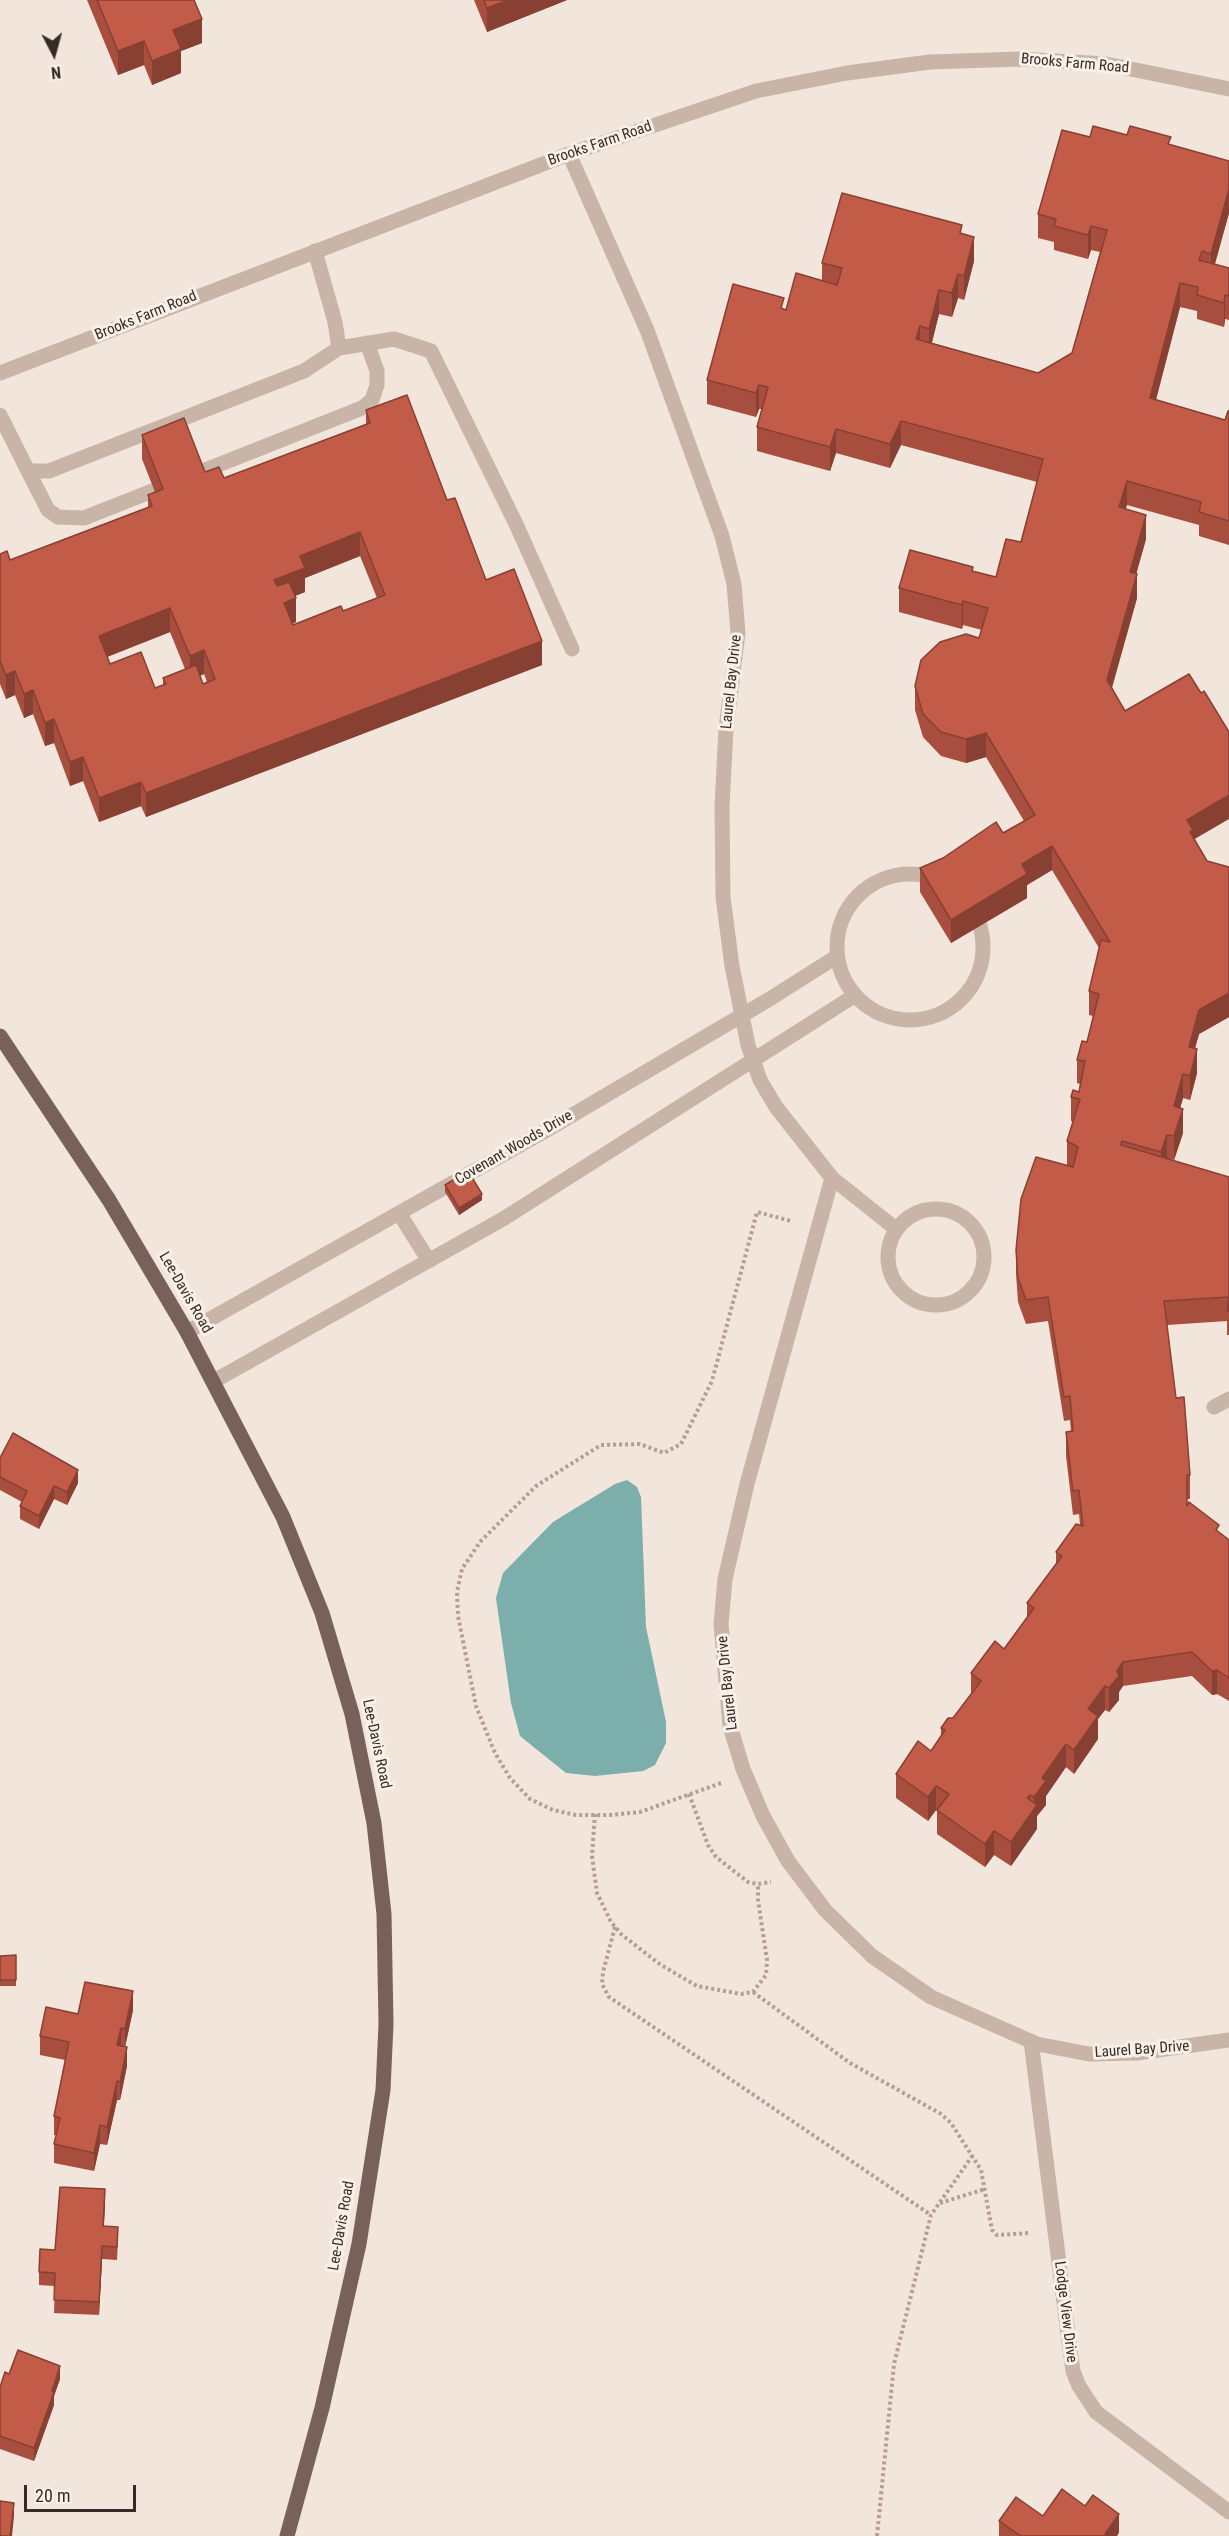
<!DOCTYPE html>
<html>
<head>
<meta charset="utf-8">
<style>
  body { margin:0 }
  #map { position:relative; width:1229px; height:2536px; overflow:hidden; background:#f1e5dc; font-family:"Roboto Condensed",sans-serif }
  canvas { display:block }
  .north { position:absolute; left:24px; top:24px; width:60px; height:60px; -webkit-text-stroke:4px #f9f0e8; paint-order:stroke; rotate:174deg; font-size:16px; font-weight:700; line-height:24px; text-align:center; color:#362b28 }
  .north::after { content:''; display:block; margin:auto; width:21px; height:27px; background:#362b28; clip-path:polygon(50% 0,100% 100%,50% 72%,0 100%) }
  .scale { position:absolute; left:24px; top:2485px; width:112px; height:27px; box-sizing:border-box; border:3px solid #362b28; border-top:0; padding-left:8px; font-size:18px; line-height:21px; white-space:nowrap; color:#362b28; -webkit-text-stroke:4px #f9f0e8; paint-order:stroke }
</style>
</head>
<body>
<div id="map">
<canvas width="1229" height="2536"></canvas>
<div class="north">N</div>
<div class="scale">20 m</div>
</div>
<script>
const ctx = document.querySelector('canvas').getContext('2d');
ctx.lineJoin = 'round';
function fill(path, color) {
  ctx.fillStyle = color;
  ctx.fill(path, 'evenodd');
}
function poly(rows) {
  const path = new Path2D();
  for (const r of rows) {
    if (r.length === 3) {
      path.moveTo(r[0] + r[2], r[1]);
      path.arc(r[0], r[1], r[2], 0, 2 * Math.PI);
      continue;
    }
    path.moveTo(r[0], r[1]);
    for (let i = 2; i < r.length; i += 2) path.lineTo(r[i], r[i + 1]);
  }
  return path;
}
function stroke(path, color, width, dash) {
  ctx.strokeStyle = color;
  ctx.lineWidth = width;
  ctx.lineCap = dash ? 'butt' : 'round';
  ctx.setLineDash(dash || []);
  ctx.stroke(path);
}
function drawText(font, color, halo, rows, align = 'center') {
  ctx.font = font + ' "Roboto Condensed",sans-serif';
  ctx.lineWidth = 6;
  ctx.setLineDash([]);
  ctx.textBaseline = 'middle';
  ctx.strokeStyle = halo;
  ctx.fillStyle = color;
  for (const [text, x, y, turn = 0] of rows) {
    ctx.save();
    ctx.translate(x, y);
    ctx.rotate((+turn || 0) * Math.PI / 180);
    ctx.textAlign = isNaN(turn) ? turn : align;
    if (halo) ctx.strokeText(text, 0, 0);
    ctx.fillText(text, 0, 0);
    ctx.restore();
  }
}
fill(poly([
  [627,1480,637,1487,641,1497,646,1627,666,1722,666,1743,655,1765,643,1771,595,1776,566,1773,520,1736,511,1703,496,1598,503,1573,553,1522,615,1484]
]), '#7caeab');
stroke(poly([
  [721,1783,640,1812,610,1815,576,1815,553,1810,530,1799,510,1778,495,1753,476,1706,458,1616,457,1592,462,1569,480,1542,536,1486,601,1445,640,1444,664,1453,681,1444,712,1381,757,1212,791,1221],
  [689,1794,708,1845,716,1857,748,1882,758,1884,771,1882],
  [595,1814,592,1856,597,1893,611,1922,622,1935,661,1965,697,1986,741,1994,753,1992,766,1975,767,1960,758,1900,758,1884],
  [615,1927,603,1972,602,1984,609,1997,931,2215],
  [753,1992,850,2063,941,2114,951,2123,981,2170,992,2230,997,2235,1030,2233],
  [940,2203,985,2189],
  [877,2536,894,2364,931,2215,973,2155]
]), '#b59e93', 4, [3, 3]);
stroke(poly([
  [569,154,647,330,722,536,734,584,738,633,726,729,722,806,723,897,732,966,748,1045,760,1080,776,1107,832,1178,896,1229],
  [315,251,335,322,339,348],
  [0,373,569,154,756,91,847,73,930,62,1020,59,1106,64,1229,89],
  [0,415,28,471,49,471,304,371,339,348,394,339,431,351,516,524,572,649],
  [28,471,48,510,58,517,84,518,362,408,372,400,377,385,377,371,367,343],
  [910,947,73],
  [832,1178,747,1484,725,1579,721,1624,730,1726,743,1769,763,1816,788,1861,825,1910,872,1956,931,1997,1037,2044,1089,2054,1137,2053,1229,2040],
  [936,1257,48],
  [399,1213,429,1261],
  [187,1332,547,1130,768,1000,836,957],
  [214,1381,503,1219,854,996],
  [1214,1407,1229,1399],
  [1031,2041,1069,2342,1073,2371,1079,2386,1096,2412,1229,2512]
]), '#c9b4a8', 15);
stroke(poly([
  [0,1036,109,1200,187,1332,283,1517,322,1613,352,1714,374,1823,384,1914,386,2024,383,2090,359,2244,322,2408,287,2536]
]), '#78615a', 15);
fill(poly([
  [87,0,194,0,202,43,181,51,181,73,152,85,144,65,118,75],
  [474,0,567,0,487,32],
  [1127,135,1171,145,1229,213,1215,264,1229,268,1229,320,1225,319,1224,327,1197,319,1197,311,1180,307,1156,400,1225,420,1229,411,1229,545,1199,536,1199,525,1127,505,1125,509,1146,539,1136,574,1137,598,1112,688,1194,840,1207,861,1229,867,1229,1017,1199,1034,1195,1048,1197,1073,1190,1100,1183,1098,1180,1108,1183,1133,1174,1160,1167,1159,1229,1177,1229,1335,1227,1335,1227,1321,1167,1325,1176,1398,1190,1475,1190,1499,1187,1499,1187,1505,1229,1540,1229,1701,1217,1694,1212,1695,1192,1676,1123,1686,1119,1692,1119,1700,1109,1712,1105,1710,1098,1719,1098,1739,1074,1774,1066,1767,1046,1796,1046,1805,1037,1816,1037,1829,1011,1866,994,1855,985,1867,937,1834,937,1811,936,1810,928,1821,896,1798,896,1774,931,1751,941,1736,941,1728,953,1718,971,1695,971,1673,1004,1649,1027,1618,1027,1603,1056,1564,1056,1552,1080,1525,1079,1514,1073,1515,1066,1456,1066,1432,1071,1431,1070,1420,1064,1421,1048,1321,1026,1324,1018,1302,1016,1274,1016,1250,1067,1165,1067,1141,1073,1122,1071,1121,1071,1097,1079,1092,1080,1084,1077,1083,1077,1060,1087,1042,1093,1016,1089,1015,1089,991,1099,948,1052,870,1027,885,1027,898,951,943,920,892,920,868,1003,833,1024,821,986,757,966,763,941,756,923,737,915,710,915,686,979,638,982,630,963,625,962,629,899,612,899,588,973,571,996,577,1021,542,1037,482,901,445,890,468,836,453,830,471,757,451,757,427,762,409,759,409,756,417,707,404,707,380,784,309,786,310,822,280,822,263,962,234,974,261,964,300,958,298,952,317,939,314,932,343,1038,373,1072,353,1100,252,1091,250,1088,259,1054,250,1054,242,1038,238,1038,214,1090,137],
  [366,410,447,500,486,580,542,665,146,817,141,806,99,822,83,781,70,786,54,743,45,746,33,714,24,718,15,695,6,699,0,684,0,554,10,560,148,507,148,495,155,492,142,459,142,435,205,472,224,478,366,424],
  [360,556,377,598,343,611,293,625,292,624,296,622,295,596,305,592,305,578],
  [170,632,185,669,163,678,163,685,155,688,110,664,107,657],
  [204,674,207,682,203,684,200,676],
  [445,1185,482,1200,459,1215,445,1192],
  [0,1458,78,1483,67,1505,54,1499,39,1529,20,1519,20,1506,22,1502,0,1490],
  [16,1955,16,1986,0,1986,0,1956],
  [133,2010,125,2047,127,2066,120,2100,117,2100,107,2145,100,2144,94,2171,54,2163,54,2144,56,2135,54,2135,54,2116,65,2060,40,2055,40,2036,78,2014],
  [105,2202,104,2226,118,2240,117,2260,102,2259,99,2315,54,2313,55,2286,39,2285,39,2272,55,2250],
  [9,2374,60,2379,54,2396,54,2405,34,2461,0,2449,0,2387],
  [1043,2516,1119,2532,1117,2536,999,2536,999,2521]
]), '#a84e3f');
fill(poly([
  [508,0,567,0,487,32,487,8],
  [202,19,202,43,181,51,181,73,152,85,152,61,173,30],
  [144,41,144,65,118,75,118,51],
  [1229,189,1229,213,1211,277,1211,254],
  [1091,226,1091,250,1088,259,1088,235],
  [974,237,974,261,964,300,964,276],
  [958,274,958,298,952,317,952,293],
  [1180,283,1180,307,1150,422,1150,398],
  [939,290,939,314,929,352,929,329],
  [1225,295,1225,319,1224,327,1224,303],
  [920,326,920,350,916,339],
  [759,385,759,409,756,417,756,393],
  [901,421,901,445,890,468,890,444],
  [836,429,836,453,830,471,830,447],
  [1127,481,1127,505,1119,531,1119,507],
  [1146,515,1146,539,1130,596,1130,572],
  [360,532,360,556,305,578,305,592,274,604,274,580,300,556],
  [1137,574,1137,598,1107,704,1107,680],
  [296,598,296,622,284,627,284,603],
  [963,601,963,625,962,629,962,605],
  [170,608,170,632,99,660,99,636],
  [542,641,542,665,146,817,146,793],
  [204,650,204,674,190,680,190,656],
  [15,671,15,695,6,699,6,675],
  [33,690,33,714,24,718,24,694],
  [54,719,54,743,45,746,45,723],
  [986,733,986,757,966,763,966,739],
  [83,757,83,781,70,786,70,762],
  [141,782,141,806,99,822,99,798],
  [1229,795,1229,819,1193,840,1193,854,1187,820],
  [1052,846,1052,870,1027,885,1027,898,951,943,951,920,1022,864],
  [1229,993,1229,1017,1199,1034,1189,1070,1189,1047,1199,1010],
  [1197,1049,1197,1073,1190,1100,1190,1076],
  [1183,1074,1183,1098,1174,1130,1174,1106],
  [1183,1109,1183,1133,1174,1160,1174,1136],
  [1167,1135,1167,1159,1161,1176,1161,1152],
  [482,1194,482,1200,459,1215,459,1208],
  [78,1470,78,1483,67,1505,67,1492],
  [54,1486,54,1499,39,1529,39,1516],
  [1123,1662,1123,1686,1119,1692,1119,1700,1109,1712,1109,1688,1117,1671],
  [1217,1670,1217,1694,1212,1695,1212,1671],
  [1105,1686,1105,1710,1098,1719,1098,1739,1074,1774,1074,1750,1088,1709],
  [1066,1744,1066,1767,1046,1796,1046,1805,1037,1816,1037,1829,1011,1866,1011,1842,1027,1798,1030,1795,1030,1816,1034,1811,1034,1797,1042,1778],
  [936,1786,936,1810,928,1821,928,1797],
  [994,1831,994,1855,985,1867,985,1844],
  [133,1991,133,2010,125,2047,125,2029],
  [121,2028,121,2047,117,2045],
  [127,2047,127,2066,120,2100,120,2082],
  [117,2081,117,2100,107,2145,107,2127],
  [100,2125,100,2144,94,2171,94,2153],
  [105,2189,105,2202,103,2239,103,2226],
  [102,2246,102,2259,99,2315,99,2302],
  [60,2366,60,2379,54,2396,54,2405,34,2461,34,2448],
  [14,2503,14,2516,12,2536,10,2536],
  [1119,2514,1119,2532,1117,2536,1105,2536,1105,2534]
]), '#884033');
const building = poly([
  [97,0,194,0,202,19,173,30,181,49,152,61,144,41,118,51,97,0],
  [484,0,508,0,487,8,484,0],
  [1093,126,1127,135,1130,126,1171,137,1168,144,1229,161,1229,189,1211,254,1202,251,1199,260,1229,268,1229,296,1225,295,1224,303,1197,295,1198,287,1180,283,1150,398,1225,420,1228,411,1229,411,1229,521,1199,512,1201,502,1127,481,1119,507,1146,515,1130,572,1137,574,1107,680,1125,711,1189,674,1201,693,1204,691,1229,732,1229,795,1187,820,1193,830,1190,832,1207,861,1229,867,1229,993,1199,1010,1189,1047,1197,1049,1190,1076,1183,1074,1174,1106,1183,1109,1174,1136,1167,1135,1161,1152,1122,1141,1121,1145,1229,1177,1229,1311,1227,1311,1229,1297,1164,1301,1176,1398,1184,1397,1190,1475,1187,1475,1187,1506,1189,1502,1219,1525,1216,1530,1229,1540,1229,1678,1217,1670,1212,1671,1192,1652,1123,1662,1117,1671,1119,1676,1109,1688,1105,1686,1088,1709,1098,1716,1074,1750,1066,1744,1042,1778,1046,1781,1034,1797,1030,1795,1027,1798,1037,1805,1011,1842,994,1831,985,1844,937,1810,949,1794,936,1786,928,1797,896,1774,918,1741,931,1751,945,1730,941,1728,948,1718,953,1718,981,1681,971,1673,995,1641,1004,1649,1034,1608,1027,1603,1062,1556,1056,1552,1076,1524,1083,1526,1079,1490,1073,1491,1066,1432,1073,1431,1070,1396,1064,1397,1048,1297,1026,1300,1018,1278,1016,1250,1021,1199,1036,1157,1073,1167,1078,1147,1067,1141,1080,1099,1071,1097,1073,1090,1079,1092,1085,1061,1077,1060,1082,1041,1087,1042,1099,994,1089,991,1101,940,1110,942,1052,846,1022,864,1027,874,951,920,920,868,943,858,996,822,1003,833,1035,815,986,733,966,739,941,732,923,714,915,686,921,660,940,642,966,634,979,638,988,608,963,601,962,605,899,588,910,550,973,567,972,571,996,577,1006,539,1021,542,1043,459,901,421,890,444,836,429,830,447,757,427,768,387,759,385,756,393,707,380,733,284,784,298,781,308,786,310,796,273,837,285,842,268,822,263,842,193,962,225,960,233,974,237,964,276,958,274,952,293,939,290,929,329,920,326,916,339,1038,373,1072,353,1107,230,1091,226,1088,235,1054,226,1056,219,1038,214,1062,130,1090,137,1093,126],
  [407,395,447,500,455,498,486,580,514,569,542,641,146,793,141,782,99,798,83,757,70,762,54,719,45,723,33,690,24,694,15,671,6,675,0,661,0,554,7,551,10,560,152,506,148,495,163,489,142,435,184,418,205,472,219,467,224,478,370,423,366,410,407,395],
  [360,532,385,595,343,611,341,606,293,625,284,603,296,598,289,582,277,586,274,580,305,568,300,556,360,532],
  [170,608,190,656,204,650,215,679,203,684,196,665,163,678,166,684,155,688,141,652,110,664,99,636,170,608],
  [468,1171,482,1194,459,1208,445,1185,468,1171],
  [13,1433,78,1470,67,1492,54,1486,39,1516,20,1506,27,1491,0,1477,0,1458,13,1433],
  [16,1955,16,1980,0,1980,0,1956,16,1955],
  [85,1982,133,1991,125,2029,121,2028,117,2045,127,2047,120,2082,117,2081,107,2127,100,2125,94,2153,54,2144,60,2118,54,2116,69,2042,40,2036,46,2007,78,2014,85,1982],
  [60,2187,105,2189,103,2226,118,2227,117,2247,102,2246,99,2302,54,2300,55,2273,39,2272,40,2249,55,2250,60,2187],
  [18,2350,60,2366,52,2391,54,2392,34,2448,0,2436,0,2387,5,2372,9,2374,18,2350],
  [1062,2489,1085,2506,1093,2495,1119,2514,1105,2534,1108,2536,1021,2536,999,2521,1016,2497,1043,2516,1062,2489],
  [0,2501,14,2503,10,2536,0,2536,0,2501]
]);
fill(building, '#c35b49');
stroke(building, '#884033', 1.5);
drawText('15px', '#362b28', '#f9f0e8', [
  ["Brooks Farm Road",1075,64,5],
  ["Brooks Farm Road",600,144,-19],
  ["Brooks Farm Road",146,316,-22],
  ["Laurel Bay Drive",732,682,-84],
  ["Covenant Woods Drive",514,1148,-30],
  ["Lee-Davis Road",185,1293,60],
  ["Laurel Bay Drive",728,1683,-96],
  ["Lee-Davis Road",376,1744,78],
  ["Laurel Bay Drive",1142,2050,-4],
  ["Lee-Davis Road",342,2226,-80],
  ["Lodge View Drive",1065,2312,83]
]);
</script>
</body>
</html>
